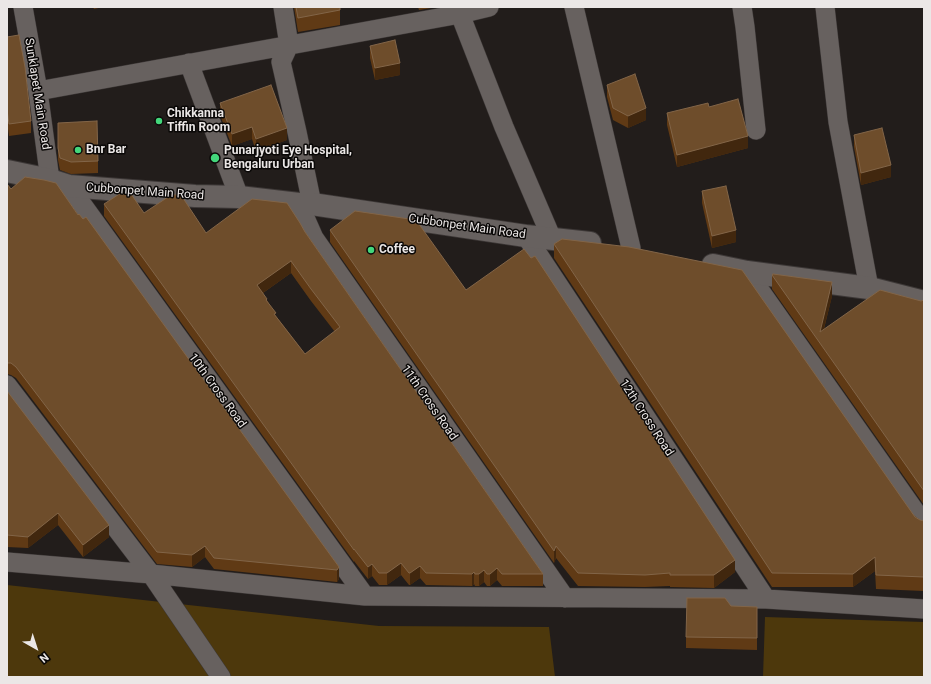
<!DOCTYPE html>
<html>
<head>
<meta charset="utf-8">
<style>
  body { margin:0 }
  #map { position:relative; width:931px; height:684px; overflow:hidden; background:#221d1b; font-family:Roboto,sans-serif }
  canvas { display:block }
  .frame { position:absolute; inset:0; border:8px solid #ebe7e6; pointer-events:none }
  .north { position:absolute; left:16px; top:628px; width:40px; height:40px; -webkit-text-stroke:3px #0a0807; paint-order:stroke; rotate:141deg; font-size:11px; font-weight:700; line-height:16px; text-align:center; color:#ebe7e6 }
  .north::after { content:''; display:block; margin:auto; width:14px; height:18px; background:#ebe7e6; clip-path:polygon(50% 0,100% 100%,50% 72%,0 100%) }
</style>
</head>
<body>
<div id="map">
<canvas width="931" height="684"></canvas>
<div class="frame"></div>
<div class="north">N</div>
</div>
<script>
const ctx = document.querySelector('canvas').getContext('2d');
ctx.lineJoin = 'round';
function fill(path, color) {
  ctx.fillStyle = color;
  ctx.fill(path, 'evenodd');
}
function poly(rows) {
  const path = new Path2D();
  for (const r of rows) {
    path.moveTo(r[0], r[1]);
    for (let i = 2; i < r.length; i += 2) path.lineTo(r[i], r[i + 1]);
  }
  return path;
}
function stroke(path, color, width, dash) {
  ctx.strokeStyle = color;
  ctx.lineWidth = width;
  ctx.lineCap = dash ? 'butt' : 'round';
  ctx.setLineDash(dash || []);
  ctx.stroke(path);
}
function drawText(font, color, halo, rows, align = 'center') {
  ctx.font = font + ' Roboto,sans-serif';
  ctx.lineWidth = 3;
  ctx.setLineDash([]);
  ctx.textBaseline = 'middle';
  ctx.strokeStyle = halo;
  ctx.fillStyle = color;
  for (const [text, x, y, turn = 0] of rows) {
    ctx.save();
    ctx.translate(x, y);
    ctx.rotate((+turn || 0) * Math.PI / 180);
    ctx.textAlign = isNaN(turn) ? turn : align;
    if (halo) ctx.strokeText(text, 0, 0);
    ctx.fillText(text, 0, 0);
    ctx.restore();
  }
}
fill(poly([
  [7,585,379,626,549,627,555,677,7,677],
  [765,617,924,622,924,677,763,677]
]), '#4d380c');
const minor = poly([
  [23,7,38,91,50,180],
  [283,7,289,45,281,62,297,132,312,204],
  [574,7,631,248],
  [742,7,745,27,756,130],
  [825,7,838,122,869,288],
  [460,14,504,127,552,239],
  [189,63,239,197],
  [38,91,460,14,489,7],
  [69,186,365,596],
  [299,204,314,238,565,598],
  [526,236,766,599],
  [747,272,924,524],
  [7,385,151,574,221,677],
  [7,562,151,574,365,596,766,599,924,609]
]);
const tertiary = poly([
  [7,171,50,180,69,186,195,196,239,197,299,204,312,204,526,236,590,243],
  [713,265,747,272,869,288,924,302]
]);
stroke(minor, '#3d3837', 20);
stroke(tertiary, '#3d3837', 24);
stroke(minor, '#67615f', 19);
stroke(tertiary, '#67615f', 22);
fill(poly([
  [93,7,103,7,94,9],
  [294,7,340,7,340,25,298,32],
  [418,7,437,7,419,10],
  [7,37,31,121,31,133,9,136,7,122],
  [370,46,400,75,375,80,370,58],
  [607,85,646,120,628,128,613,120,607,97],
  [220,103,287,140,256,151,252,139,232,146,220,115],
  [709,107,748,148,677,167,667,125,667,113],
  [58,123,98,161,98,173,71,174,60,170,58,160],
  [854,135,891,177,861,185,854,147],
  [7,184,11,189,78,215,339,567,339,579,337,582,214,569,205,557,192,567,157,564,16,378,11,375,7,374],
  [702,191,736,242,712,248,702,203],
  [104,204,144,213,206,233,305,232,543,574,543,586,502,586,497,580,490,586,487,586,484,582,479,586,475,586,474,584,472,586,426,585,420,578,410,585,409,585,401,575,387,585,379,585,372,576,368,579,354,561,354,562,104,216],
  [291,273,311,301,335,332,305,354,276,316,263,293],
  [330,230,466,290,735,572,714,588,670,587,670,586,645,587,578,586,556,558,554,563,330,242],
  [554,244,920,520,924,521,924,591,876,589,875,571,853,587,772,587,554,258],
  [772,275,832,296,824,329,921,301,924,300,924,505,772,289],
  [7,391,109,537,83,557,58,525,28,548,7,547],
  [731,606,757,618,757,650,686,648,686,637]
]), '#603a15');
fill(poly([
  [400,63,400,75,375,80,375,68],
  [646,108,646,120,628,128,628,116],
  [252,127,252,139,232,146,232,134],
  [287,128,287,140,256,151,256,139],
  [748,136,748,148,677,167,677,155],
  [891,165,891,177,861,185,861,173],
  [736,230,736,242,712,248,712,236],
  [291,261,291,273,257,297,257,285],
  [832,282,832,296,820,344,820,332],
  [58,513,58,525,28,548,28,537],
  [109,525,109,537,83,557,83,545],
  [205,546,205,557,192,567,192,555],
  [556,546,556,558,554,563,554,551],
  [875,557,875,571,853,587,853,574],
  [735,560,735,572,714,588,714,575],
  [401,563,401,575,387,585,387,573],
  [372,564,372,576,368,579,368,567],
  [420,566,420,578,410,585,410,573],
  [339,567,339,579,337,582,337,570],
  [497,568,497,580,490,586,490,574],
  [484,570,484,582,479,586,479,574],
  [474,572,474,584,472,586,472,574]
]), '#41270e');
const building = poly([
  [296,7,340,7,340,10,298,18,296,7],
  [19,35,25,67,31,121,9,124,7,110,7,37,19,35],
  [395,40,400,63,375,68,370,46,395,40],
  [635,74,646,108,628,116,613,108,607,85,635,74],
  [271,85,287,128,256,139,252,127,232,134,220,103,271,85],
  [738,99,748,136,677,155,667,113,708,103,709,107,738,99],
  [97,121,98,161,71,162,60,158,58,148,58,123,97,121],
  [882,128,891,165,861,173,854,135,882,128],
  [25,177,44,180,56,183,78,215,79,214,83,219,86,217,339,567,337,570,214,558,205,546,192,555,157,552,16,367,11,363,7,363,7,184,11,189,25,177],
  [726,186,736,230,712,236,702,191,726,186],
  [124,191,129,191,144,213,171,195,181,195,206,233,252,199,287,203,300,223,305,232,543,574,502,574,497,568,490,574,487,574,484,570,479,574,475,574,474,572,472,574,426,573,420,566,410,573,409,573,401,563,387,573,379,573,372,564,368,567,354,549,354,550,104,204,124,191],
  [291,261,311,289,340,327,305,354,274,314,276,313,266,300,267,299,257,285,291,261],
  [355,211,416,220,466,290,524,249,531,258,535,256,735,560,714,575,670,575,670,573,645,575,578,573,556,546,554,551,330,230,355,211],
  [562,239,629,247,742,270,915,517,920,520,924,521,924,577,876,575,875,557,853,574,772,573,554,244,562,239],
  [773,274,832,282,820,332,880,290,921,301,924,300,924,491,772,275,773,274],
  [7,391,109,525,83,545,58,513,28,537,7,535,7,391],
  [687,598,725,598,731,606,757,607,757,638,686,637,687,598]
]);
fill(building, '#6e4d2b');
stroke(building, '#826548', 1);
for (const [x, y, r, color] of [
  [159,121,4,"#43d77b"],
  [78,150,4,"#43d77b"],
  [215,158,5,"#43d77b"],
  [371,250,4,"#43d77b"]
]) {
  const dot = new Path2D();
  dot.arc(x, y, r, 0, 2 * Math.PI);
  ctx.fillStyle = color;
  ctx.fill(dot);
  stroke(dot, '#0a0807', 1.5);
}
drawText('12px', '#ebe7e6', '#0a0807', [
  ["Sunklapet Main Road",37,94,81],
  ["Cubbonpet Main Road",145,192,4],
  ["Cubbonpet Main Road",467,227,8],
  ["10th Cross Road",217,391,54],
  ["11th Cross Road",429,403,55],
  ["12th Cross Road",646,418,57]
]);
drawText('bold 12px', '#ebe7e6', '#0a0807', [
  ["Chikkanna",167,114],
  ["Tiffin Room",167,128],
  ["Bnr Bar",86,150],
  ["Punarjyoti Eye Hospital,",224,151],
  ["Bengaluru Urban",224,165],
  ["Coffee",379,250]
], 'left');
</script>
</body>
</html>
